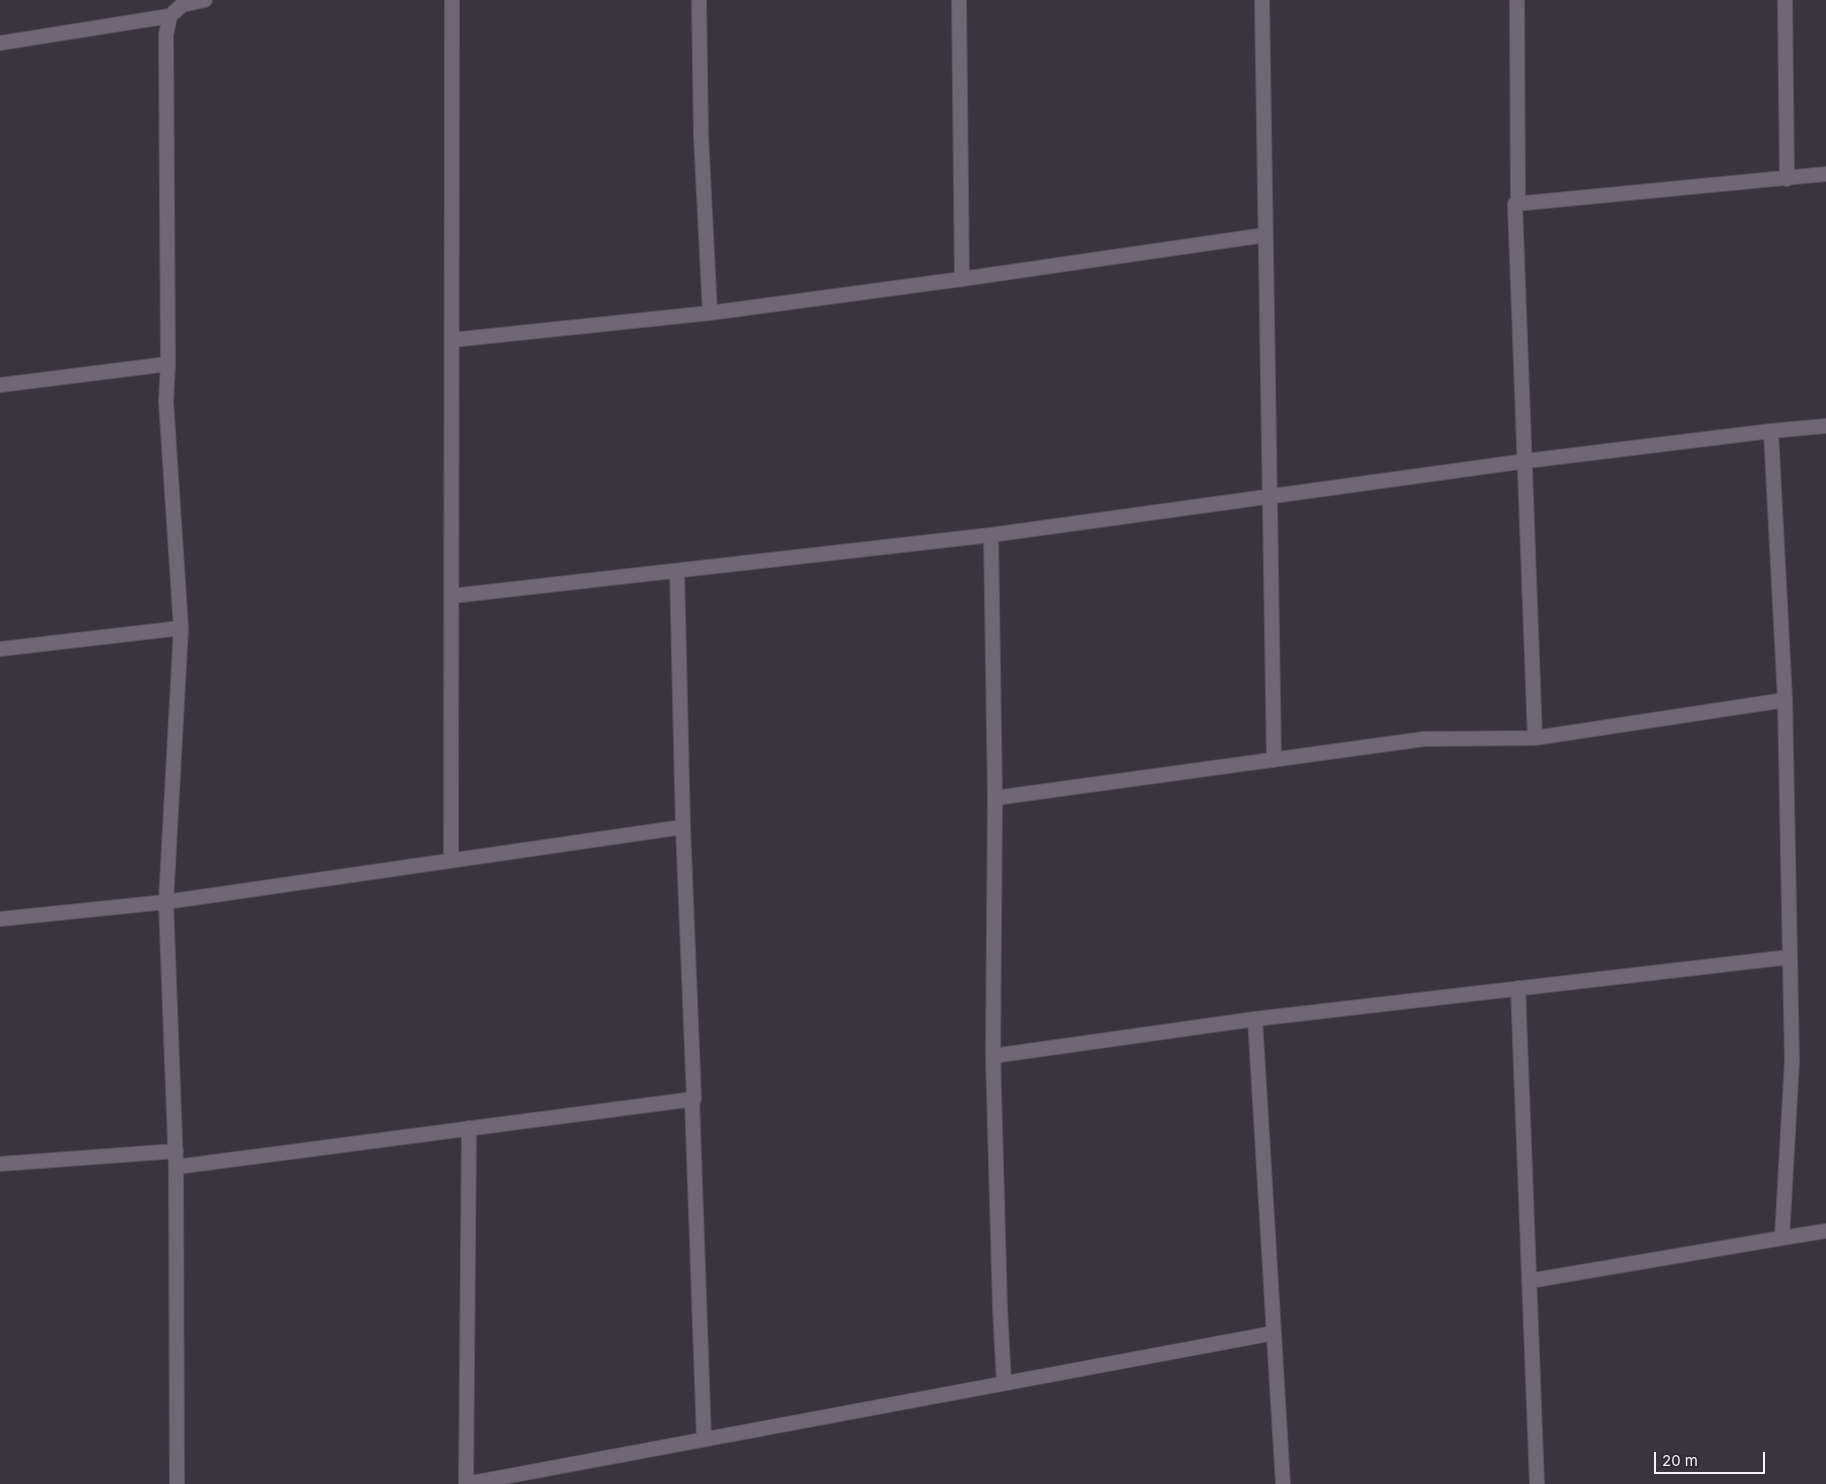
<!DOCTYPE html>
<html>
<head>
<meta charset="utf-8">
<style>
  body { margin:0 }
  #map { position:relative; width:1826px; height:1484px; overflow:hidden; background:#3a343e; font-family:Inter,sans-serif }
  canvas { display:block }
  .scale { position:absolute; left:1654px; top:1452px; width:111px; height:22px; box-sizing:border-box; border:2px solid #f7f2f9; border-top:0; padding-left:6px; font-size:15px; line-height:18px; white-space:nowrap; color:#f7f2f9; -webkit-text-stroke:4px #302a34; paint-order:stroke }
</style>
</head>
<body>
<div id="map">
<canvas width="1826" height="1484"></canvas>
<div class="scale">20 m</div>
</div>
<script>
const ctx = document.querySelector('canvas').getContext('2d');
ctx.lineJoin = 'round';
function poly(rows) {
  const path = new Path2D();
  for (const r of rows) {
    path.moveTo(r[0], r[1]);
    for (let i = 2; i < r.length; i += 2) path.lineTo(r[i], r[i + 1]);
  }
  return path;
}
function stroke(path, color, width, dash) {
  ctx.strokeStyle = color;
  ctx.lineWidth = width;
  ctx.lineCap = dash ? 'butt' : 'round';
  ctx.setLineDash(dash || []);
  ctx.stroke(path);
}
const minor = poly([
  [699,0,701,135,710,313,962,279],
  [959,0,962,279,1265,235],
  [1262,0,1274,760],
  [1517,0,1518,204],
  [1785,0,1787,179],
  [0,43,170,16],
  [452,340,710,313],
  [0,385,168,364],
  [1826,426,1771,431,1785,700,1792,1061,1782,1238,1826,1231],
  [677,571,683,827],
  [452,596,991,535],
  [0,649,181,628],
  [1785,700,1535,738,1515,204,1826,174],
  [995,798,1424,739,1535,738],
  [451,860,452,0],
  [0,919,166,902,683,827,694,1099,176,1167],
  [1518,988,1537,1484],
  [1255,1019,1790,957],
  [993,1056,1255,1019,1283,1484],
  [692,1099,704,1439],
  [0,1164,176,1151],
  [1529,1281,1782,1238],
  [1004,1383,1000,1308,993,1056,995,798,991,535,1526,461,1771,431],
  [177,1484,176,1167,166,902,181,628,166,401,168,364,166,35,170,16,182,5,205,0],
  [466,1484,1274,1333],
  [466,1484,469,1128]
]);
stroke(minor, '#59535c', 16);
stroke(minor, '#6f6874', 14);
</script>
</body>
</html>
